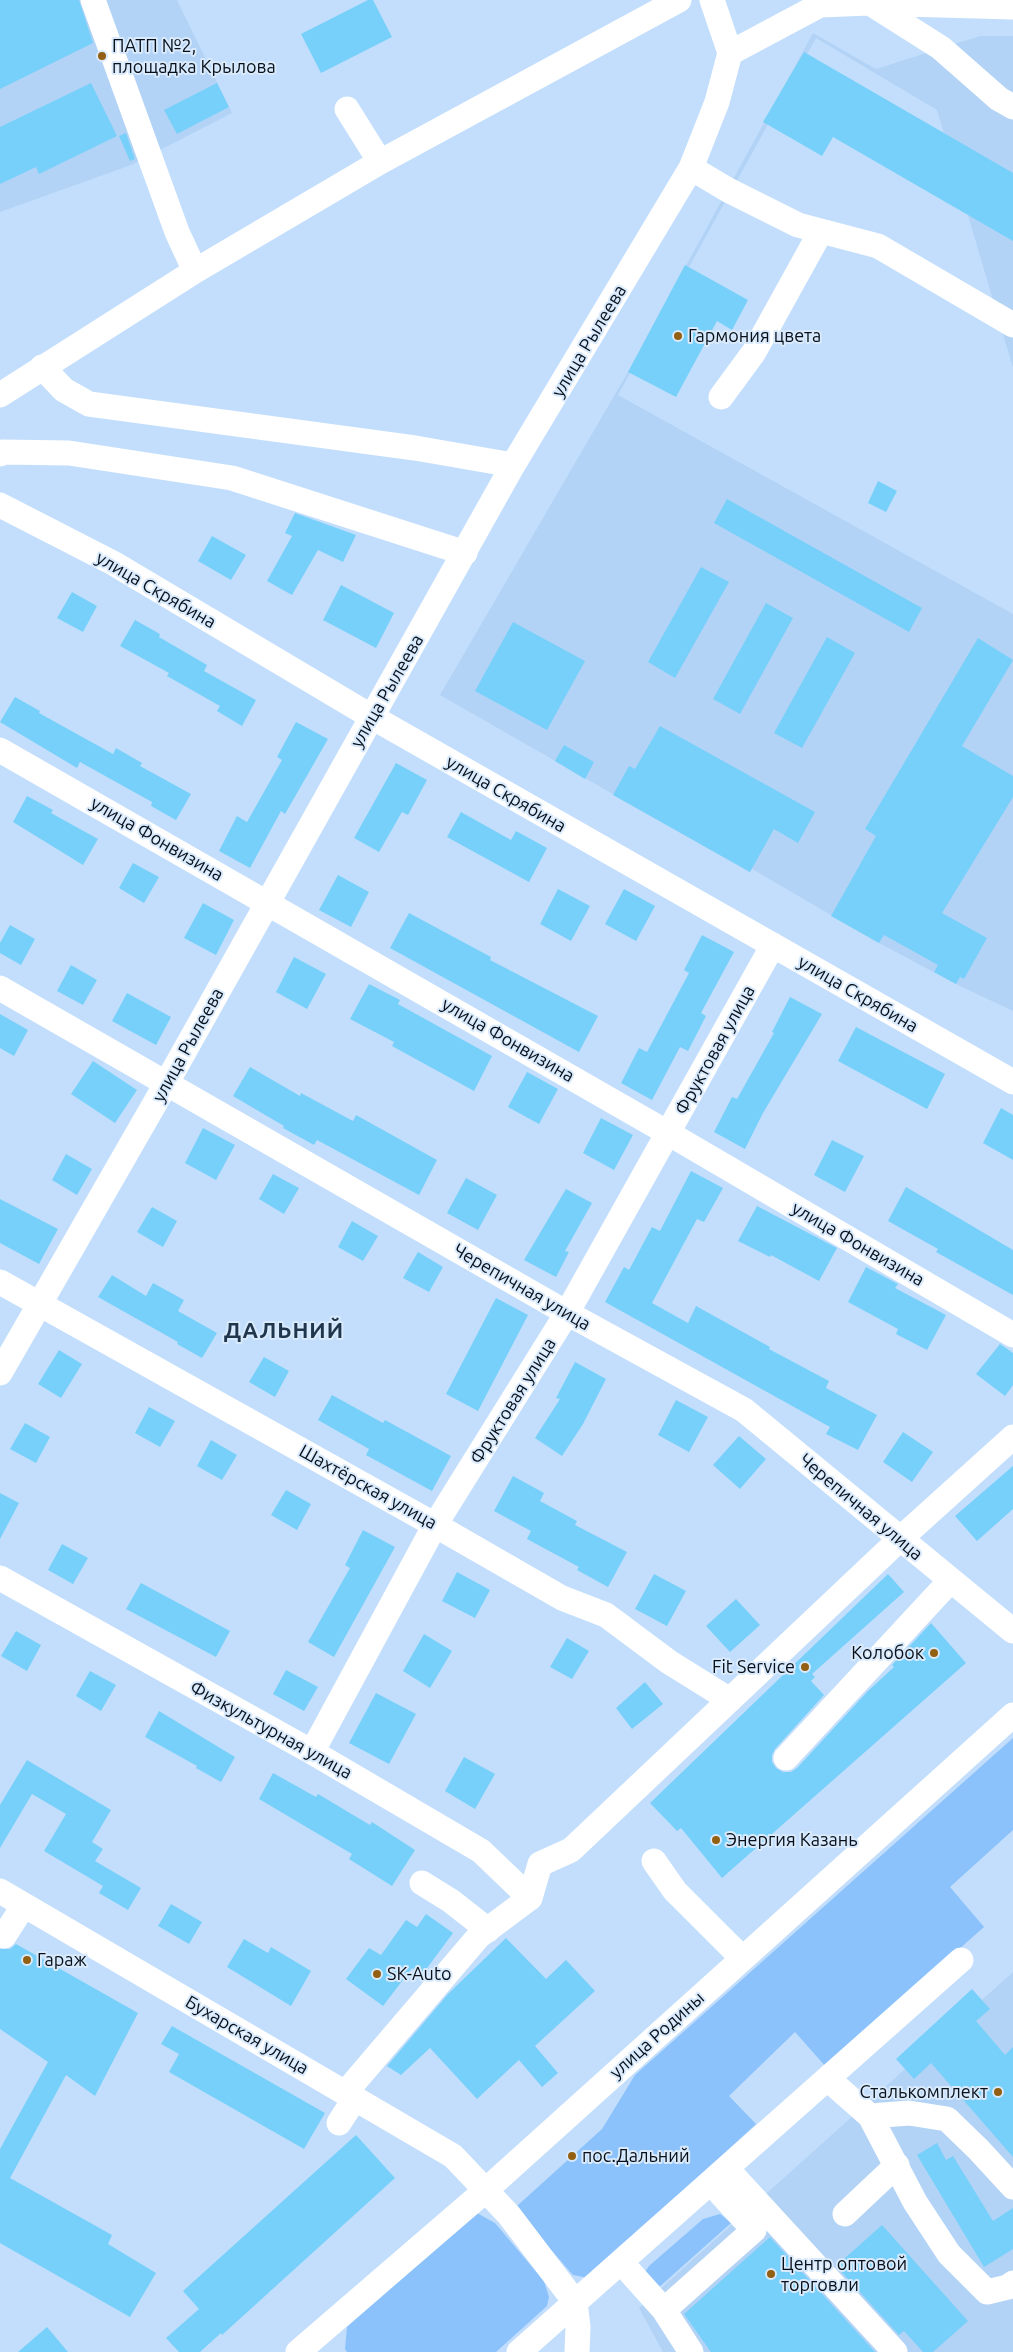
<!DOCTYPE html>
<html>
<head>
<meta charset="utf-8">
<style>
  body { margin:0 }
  canvas { display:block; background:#c2defc }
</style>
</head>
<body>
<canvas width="1013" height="2352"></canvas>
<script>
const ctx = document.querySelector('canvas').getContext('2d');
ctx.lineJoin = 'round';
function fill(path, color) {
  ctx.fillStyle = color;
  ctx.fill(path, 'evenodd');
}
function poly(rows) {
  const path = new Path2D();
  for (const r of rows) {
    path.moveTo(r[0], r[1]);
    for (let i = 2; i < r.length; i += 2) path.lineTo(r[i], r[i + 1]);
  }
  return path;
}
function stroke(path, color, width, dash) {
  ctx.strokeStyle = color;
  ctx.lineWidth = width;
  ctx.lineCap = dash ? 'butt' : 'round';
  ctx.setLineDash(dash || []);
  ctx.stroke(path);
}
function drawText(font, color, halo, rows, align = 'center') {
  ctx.font = font + ' Ubuntu,sans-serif';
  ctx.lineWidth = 4;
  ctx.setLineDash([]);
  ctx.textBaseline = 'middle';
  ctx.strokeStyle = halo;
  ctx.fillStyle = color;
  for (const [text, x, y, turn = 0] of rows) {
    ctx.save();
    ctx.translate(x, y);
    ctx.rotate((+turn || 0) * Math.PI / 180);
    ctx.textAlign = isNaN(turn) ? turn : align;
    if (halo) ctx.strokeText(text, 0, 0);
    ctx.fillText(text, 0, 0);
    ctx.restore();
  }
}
fill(poly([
  [0,0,177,0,232,113,131,165,0,212],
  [813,33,876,69,980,36,1013,36,1013,368,937,110,816,38,618,395,1013,614,1013,1011,956,984,879,943,752,869,749,872,440,695,628,372],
  [1013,1972,1013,2352,663,2352,639,2308]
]), '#b2d3f6');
fill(poly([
  [1013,1738,1013,1830,950,1887,984,1927,826,2067,795,2032,729,2096,756,2124,588,2278,573,2275,531,2227,517,2206,602,2129,635,2075],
  [477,2213,495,2223,544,2281,549,2297,547,2306,496,2352,347,2352,345,2349,347,2327],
  [720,2214,731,2223,657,2289,645,2272,649,2266,703,2219]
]), '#8bc2fb');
fill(poly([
  [0,0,79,0,93,43,0,89],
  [368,0,373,0,392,37,321,73,301,34],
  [804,52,1013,173,1013,241,833,137,822,156,763,122],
  [91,83,117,136,39,174,36,167,0,184,0,127],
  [217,83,229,107,177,134,164,110],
  [126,133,135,159,130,161,119,136],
  [685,265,748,300,732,330,717,321,676,397,628,372],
  [878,481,897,491,886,512,868,503],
  [727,499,922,608,909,632,714,523],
  [295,513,356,535,343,562,318,550,292,595,267,581,292,536,285,533],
  [212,536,246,555,231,580,198,561],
  [701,567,729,582,675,678,648,662],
  [341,585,394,613,376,648,323,620],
  [72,592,97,606,83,632,57,618],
  [766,603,793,618,740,714,713,699],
  [135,620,160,634,159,637,207,665,204,671,256,700,242,726,217,711,220,706,167,676,169,673,120,646],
  [513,622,585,661,547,730,475,691],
  [827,637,855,653,802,748,774,733],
  [978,638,1013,660,962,746,1013,776,1013,797,942,913,987,938,964,979,960,977,956,984,934,972,938,965,884,935,879,943,831,916,876,836,865,829],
  [15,697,40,711,39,713,113,754,116,748,142,763,140,766,191,794,176,820,151,806,152,802,80,762,77,768,0,722],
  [296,722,328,739,285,814,281,811,250,868,219,851,237,816,247,822,282,760,277,757],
  [660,726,815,812,798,843,774,829,750,872,613,795,629,766,635,769],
  [564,745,594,762,585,779,555,761],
  [396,763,427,780,408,815,402,812,379,852,354,838],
  [27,796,53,810,51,813,98,839,83,865,13,822],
  [461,812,511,840,516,831,547,848,529,882,447,837],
  [133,863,159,877,144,903,119,888],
  [338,875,369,892,351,927,319,910],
  [558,889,590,906,571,941,540,924],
  [624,889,655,906,636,941,605,924],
  [203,903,234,920,216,955,184,938],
  [409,913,491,957,490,960,598,1016,579,1052,390,948],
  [10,925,35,939,21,965,0,953,0,943],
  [702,935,734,952,701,1013,706,1016,688,1051,680,1047,652,1100,621,1083,639,1048,647,1052,689,973,684,970],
  [294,957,326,974,307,1009,276,992],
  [71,965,97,980,83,1005,57,991],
  [369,984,400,1000,398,1004,492,1056,474,1091,392,1046,394,1042,350,1019],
  [127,993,171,1017,156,1045,112,1021],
  [790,997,822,1014,763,1113,745,1149,714,1132,732,1097,737,1099,774,1033,772,1032],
  [0,1014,28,1030,14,1056,0,1048],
  [856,1027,945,1074,927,1109,838,1061],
  [93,1061,137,1090,115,1123,71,1094],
  [250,1067,300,1096,301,1093,353,1121,356,1115,437,1160,419,1195,317,1140,314,1145,283,1128,284,1126,233,1096],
  [527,1072,558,1089,539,1124,508,1107],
  [1001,1108,1013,1115,1013,1160,983,1143],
  [601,1118,633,1135,614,1170,583,1153],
  [203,1128,235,1145,216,1180,185,1163],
  [832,1140,864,1156,845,1192,814,1175],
  [66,1154,92,1169,77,1195,52,1180],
  [691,1171,723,1188,704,1222,697,1219,652,1303,688,1323,696,1306,770,1347,769,1349,829,1381,826,1388,877,1415,858,1450,826,1434,830,1427,605,1302,624,1267,629,1270,652,1227,660,1231],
  [273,1174,299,1188,284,1214,259,1199],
  [466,1178,497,1195,478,1230,447,1213],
  [906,1187,1013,1250,1013,1295,936,1252,938,1249,888,1221],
  [566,1189,592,1203,565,1251,569,1252,556,1277,524,1260],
  [0,1199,58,1229,39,1264,0,1243],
  [757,1206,837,1248,819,1281,771,1255,770,1257,738,1241],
  [152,1207,177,1221,163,1247,137,1232],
  [352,1221,378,1236,363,1261,338,1247],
  [418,1252,443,1267,429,1292,403,1278],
  [866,1267,898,1284,895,1288,946,1315,927,1350,896,1334,898,1329,848,1302],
  [112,1275,146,1296,153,1283,184,1300,178,1311,217,1333,202,1358,177,1344,178,1342,98,1297],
  [496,1298,528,1315,478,1411,446,1394],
  [1000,1344,1013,1353,1013,1385,1005,1396,976,1374],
  [59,1350,82,1364,61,1398,38,1384],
  [264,1357,289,1371,275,1397,249,1382],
  [575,1362,606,1379,583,1424,562,1456,535,1438,560,1399,556,1398],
  [332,1395,383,1423,385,1420,451,1456,432,1491,366,1455,369,1449,318,1420],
  [676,1400,708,1417,689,1452,658,1435],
  [149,1407,175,1421,160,1447,135,1433],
  [25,1423,50,1437,36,1463,10,1449],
  [903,1432,933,1452,912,1482,883,1462],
  [739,1436,766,1459,740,1489,713,1465],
  [211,1440,237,1455,222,1480,197,1466],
  [1013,1466,1013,1509,977,1541,955,1516],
  [513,1476,544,1493,540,1501,577,1521,575,1525,627,1552,608,1587,577,1570,579,1567,527,1539,531,1531,494,1511],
  [286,1490,311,1504,297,1530,271,1515],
  [0,1493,19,1503,0,1539],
  [363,1530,395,1547,334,1657,308,1642,350,1568,345,1565],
  [62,1544,88,1558,73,1584,48,1570],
  [457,1572,490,1590,475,1618,442,1601],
  [654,1574,686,1591,667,1626,635,1609],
  [888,1574,904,1592,812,1674,815,1677,811,1681,824,1695,775,1749,772,1755,772,1762,776,1768,783,1772,791,1772,797,1768,868,1691,894,1667,892,1665,931,1623,966,1663,722,1878,681,1828,677,1831,650,1803],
  [141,1583,230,1631,216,1657,126,1609],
  [736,1599,760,1625,730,1652,706,1626],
  [16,1631,41,1645,27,1671,1,1656],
  [424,1634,452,1651,430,1688,403,1671],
  [567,1638,589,1651,572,1679,550,1667],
  [286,1670,318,1687,304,1711,273,1694],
  [90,1671,116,1685,101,1711,76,1696],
  [645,1682,663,1704,632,1729,616,1708],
  [376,1693,416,1714,389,1764,349,1743],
  [159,1711,235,1757,221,1782,196,1768,197,1766,145,1737],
  [464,1757,495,1774,475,1809,445,1791],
  [27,1760,111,1810,92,1842,103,1849,95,1861,141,1888,128,1910,99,1893,103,1886,44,1851,66,1814,32,1794,0,1848,0,1805],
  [273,1773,316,1797,318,1794,370,1825,372,1822,415,1850,392,1886,349,1859,352,1854,259,1799],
  [171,1904,202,1922,189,1944,158,1926],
  [426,1914,453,1933,422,1975,412,1968,383,2006,346,1979,369,1948,381,1955,406,1920,417,1927],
  [506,1938,546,1979,566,1960,595,1991,535,2046,558,2073,542,2087,519,2060,477,2099,430,2048,401,2075,387,2066,448,1994],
  [244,1939,268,1953,271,1947,311,1971,291,2006,227,1967],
  [16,1944,138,2013,95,2096,66,2075,10,2178,112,2235,108,2244,156,2273,130,2317,0,2243,0,2149,48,2062,0,2029,0,1949,10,1949],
  [972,1989,990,2009,976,2021,1005,2055,1013,2047,1013,2157,931,2063,914,2079,896,2059],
  [172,2026,325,2113,304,2149,169,2072,179,2054,161,2044],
  [356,2135,395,2178,222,2335,221,2333,200,2352,179,2352,166,2338,199,2309,183,2291],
  [937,2143,946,2160,953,2156,993,2221,1013,2208,1013,2249,984,2267,917,2155],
  [882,2225,968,2321,933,2352,923,2352,904,2331,899,2335,836,2266],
  [770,2237,875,2352,711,2352,684,2314],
  [47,2327,68,2352,18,2352]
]), '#77d0fa');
stroke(poly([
  [93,0,177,232,195,271],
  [870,3,941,48,999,99,1013,107],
  [730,53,820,5,869,3,1013,7],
  [347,109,380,162],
  [691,168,728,190,798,225,878,246,1013,325],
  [42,367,64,390,89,404,415,448,513,465],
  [0,395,195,271,380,162,679,0],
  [721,397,754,352,821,231],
  [0,454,3,452,69,453,232,478,465,553],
  [0,505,113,563,372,717,1013,1082],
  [0,750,668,1133,1013,1335],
  [0,988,567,1313,744,1410,1013,1631],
  [0,1282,435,1525,562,1598,606,1615,669,1662,730,1700],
  [0,1373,166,1084,513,465,691,168,717,102,730,53,712,0],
  [0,1578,312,1752,481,1851,530,1898],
  [312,1752,435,1525,567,1313,773,945],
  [786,1758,950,1581],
  [654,1861,675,1891,742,1958],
  [422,1883,451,1901,488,1930],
  [0,1891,453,2156,509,2215,575,2302,578,2327,577,2352],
  [4,1936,24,1905],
  [828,2079,870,2116,909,2113,947,2119,978,2149,1013,2187],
  [346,2092,479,1936,530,1898,540,1864,571,1850,900,1539,1013,1437],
  [870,2116,915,2202,949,2254,987,2292,1008,2287,1013,2283],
  [339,2123,355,2098],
  [727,2169,895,2352],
  [845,2214,897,2165],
  [621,2262,664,2310,754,2230,711,2183],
  [664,2310,691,2352],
  [298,2352,486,2190,1013,1715],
  [519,2352,961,1960]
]), '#fff', 25);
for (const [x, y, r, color] of [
  [102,56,5,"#935f12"],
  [678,336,5,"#935f12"],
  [934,1653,5,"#935f12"],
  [805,1667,5,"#935f12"],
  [716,1840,5,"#935f12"],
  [27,1960,5,"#935f12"],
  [377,1974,5,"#935f12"],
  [998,2092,5,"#935f12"],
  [572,2156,5,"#935f12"],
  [771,2274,5,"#935f12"]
]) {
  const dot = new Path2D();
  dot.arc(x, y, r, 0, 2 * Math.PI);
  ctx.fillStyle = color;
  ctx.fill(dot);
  stroke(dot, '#d9eafc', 2);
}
drawText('18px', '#07101a', '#d9eafc', [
  ["ПАТП №2,",112,46],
  ["площадка Крылова",112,67],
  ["Гармония цвета",688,336],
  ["Колобок",924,1653,"right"],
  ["Fit Service",795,1667,"right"],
  ["Энергия Казань",726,1840],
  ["Гараж",37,1960],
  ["SK-Auto",387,1974],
  ["Сталькомплект",988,2092,"right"],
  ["пос.Дальний",582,2156],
  ["Центр оптовой",781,2264],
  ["торговли",781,2285]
], 'left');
drawText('18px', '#07101a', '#d9eafc', [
  ["улица Рылеева",589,341,-59],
  ["улица Скрябина",156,590,30],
  ["улица Рылеева",387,691,-60],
  ["улица Скрябина",506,794,30],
  ["улица Фонвизина",157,839,30],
  ["улица Скрябина",858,994,30],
  ["улица Фонвизина",508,1040,30],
  ["улица Рылеева",188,1045,-61],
  ["Фруктовая улица",715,1050,-61],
  ["улица Фонвизина",858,1244,30],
  ["Черепичная улица",522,1287,30],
  ["Фруктовая улица",513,1401,-58],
  ["Шахтёрская улица",368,1487,29],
  ["Черепичная улица",861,1507,40],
  ["Физкультурная улица",271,1730,29],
  ["Бухарская улица",247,2035,30],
  ["улица Родины",657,2035,-42]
]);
ctx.letterSpacing = '1px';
drawText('bold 22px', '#1f364d', '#d9eafc', [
  ["ДАЛЬНИЙ",284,1331]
]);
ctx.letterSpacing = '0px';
</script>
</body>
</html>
